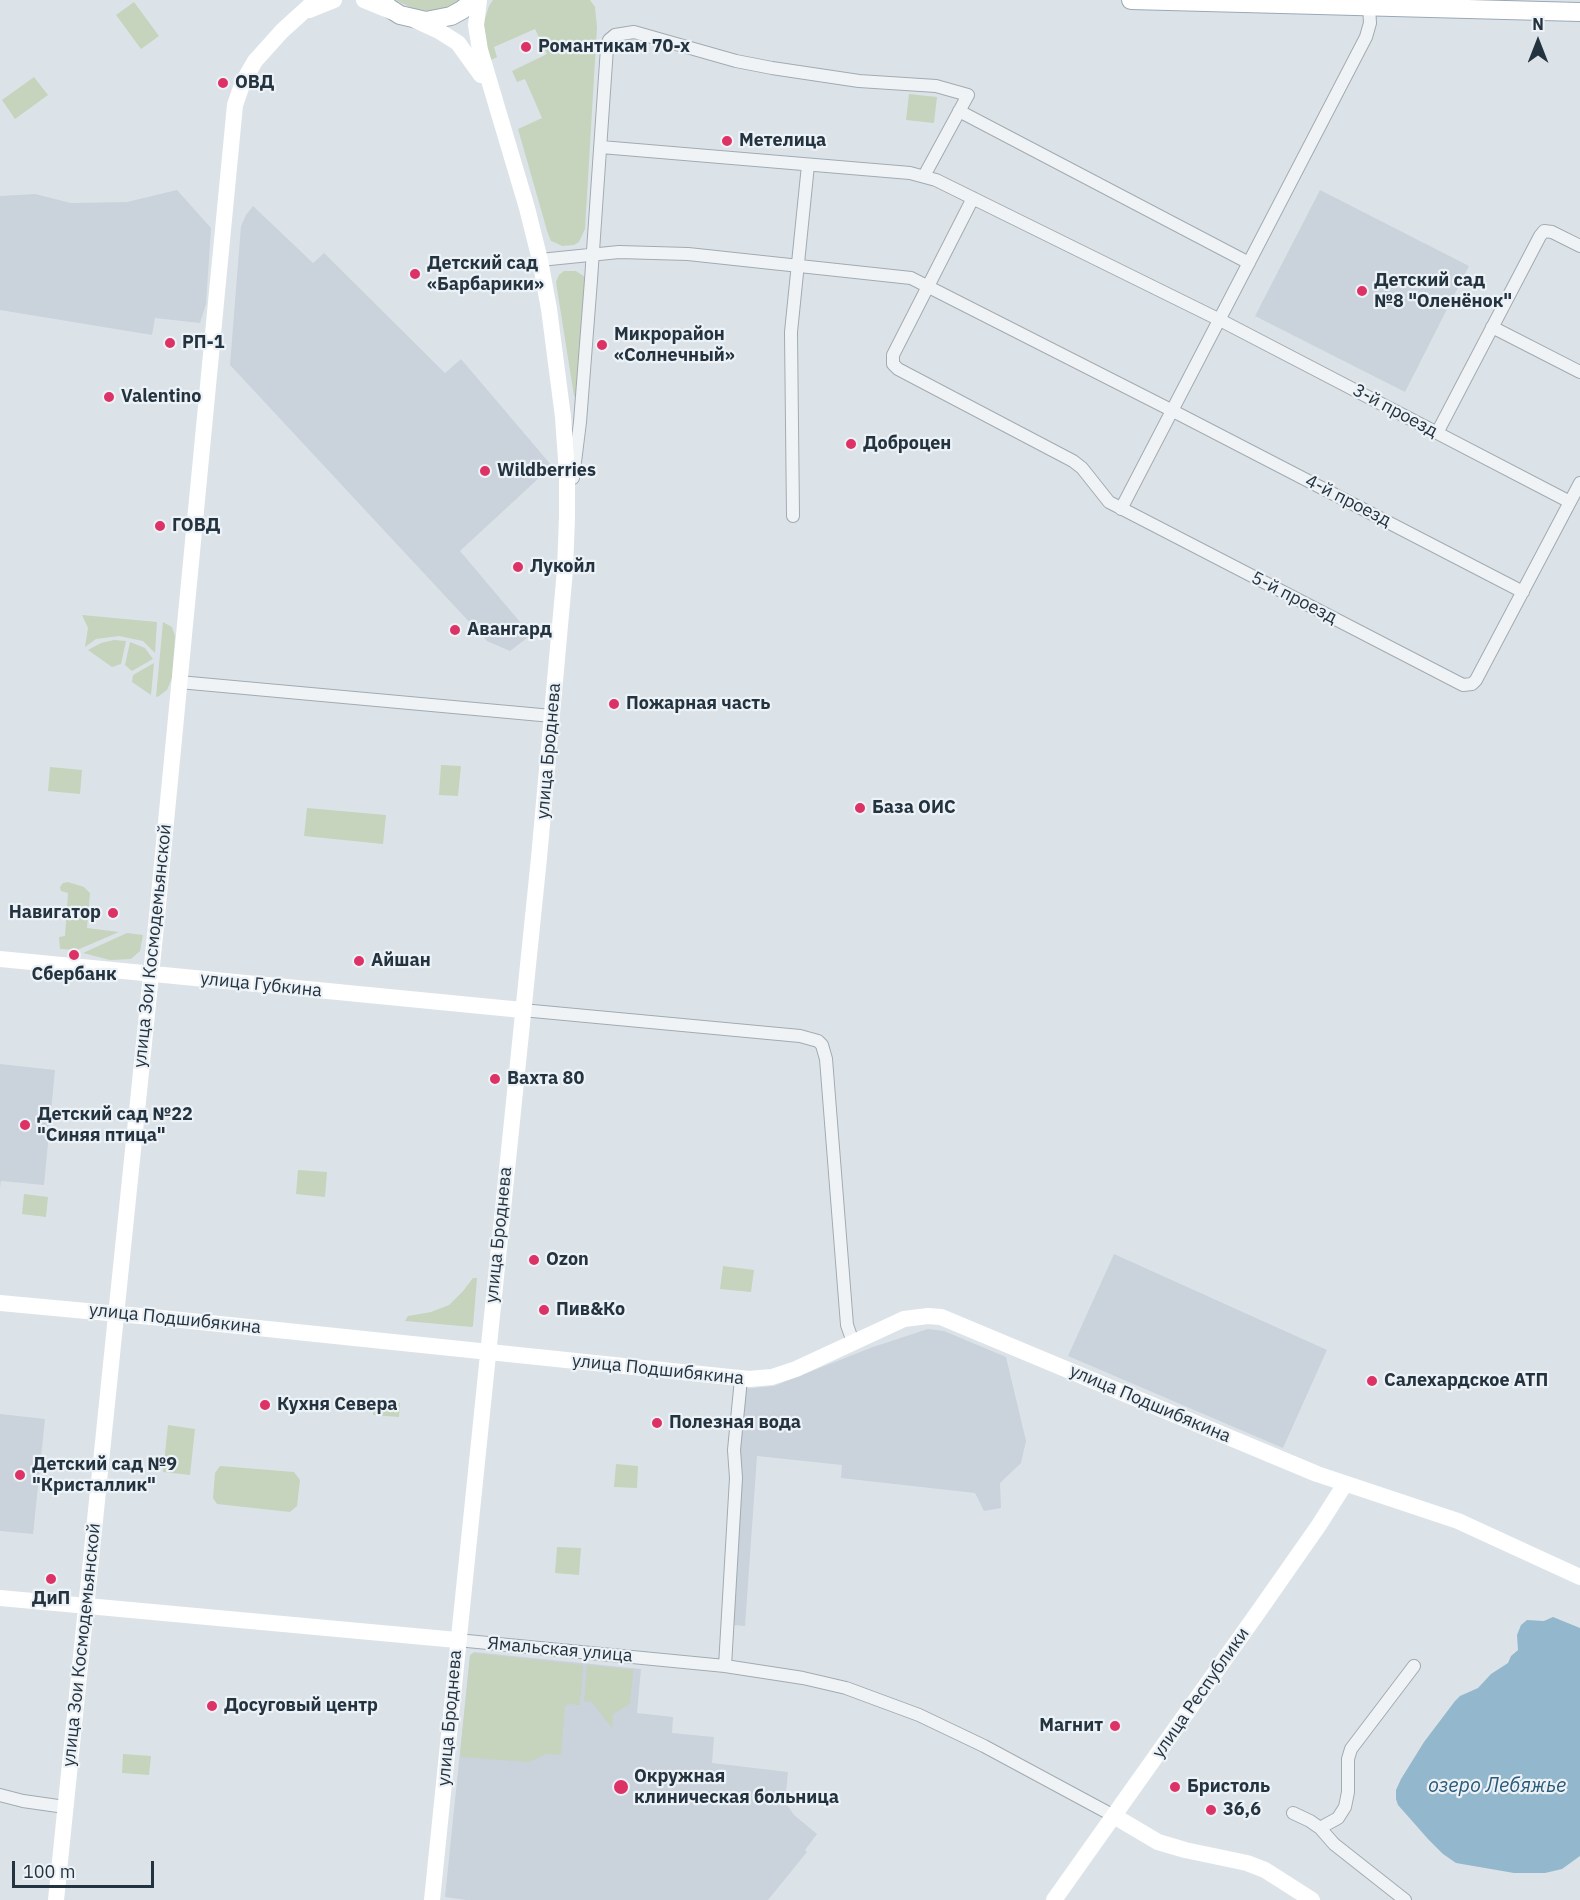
<!DOCTYPE html>
<html>
<head>
<meta charset="utf-8">
<style>
  body { margin:0 }
  #map { position:relative; width:1580px; height:1900px; overflow:hidden; background:#dce3e8; font-family:"IBM Plex Sans",sans-serif }
  canvas { display:block }
  .north { position:absolute; left:1508px; top:12px; width:60px; height:60px; -webkit-text-stroke:4px #ecf2f6; paint-order:stroke; rotate:0deg; font-size:16px; font-weight:700; line-height:24px; text-align:center; color:#243340 }
  .north::after { content:''; display:block; margin:auto; width:21px; height:27px; background:#243340; clip-path:polygon(50% 0,100% 100%,50% 72%,0 100%) }
  .scale { position:absolute; left:12px; top:1861px; width:142px; height:27px; box-sizing:border-box; border:3px solid #243340; border-top:0; padding-left:8px; font-size:18px; line-height:21px; white-space:nowrap; color:#243340; -webkit-text-stroke:4px #ecf2f6; paint-order:stroke }
</style>
</head>
<body>
<div id="map">
<canvas width="1580" height="1900"></canvas>
<div class="north">N</div>
<div class="scale">100 m</div>
</div>
<script>
const ctx = document.querySelector('canvas').getContext('2d');
ctx.lineJoin = 'round';
function fill(path, color) {
  ctx.fillStyle = color;
  ctx.fill(path, 'evenodd');
}
function poly(rows) {
  const path = new Path2D();
  for (const r of rows) {
    path.moveTo(r[0], r[1]);
    for (let i = 2; i < r.length; i += 2) path.lineTo(r[i], r[i + 1]);
  }
  return path;
}
function stroke(path, color, width, dash) {
  ctx.strokeStyle = color;
  ctx.lineWidth = width;
  ctx.lineCap = dash ? 'butt' : 'round';
  ctx.setLineDash(dash || []);
  ctx.stroke(path);
}
function drawText(font, color, halo, rows, align = 'center') {
  ctx.font = font + ' "IBM Plex Sans",sans-serif';
  ctx.lineWidth = 4.5;
  ctx.setLineDash([]);
  ctx.textBaseline = 'middle';
  ctx.strokeStyle = halo;
  ctx.fillStyle = color;
  for (const [text, x, y, turn = 0] of rows) {
    ctx.save();
    ctx.translate(x, y);
    ctx.rotate((+turn || 0) * Math.PI / 180);
    ctx.textAlign = isNaN(turn) ? turn : align;
    if (halo) ctx.strokeText(text, 0, 0);
    ctx.fillText(text, 0, 0);
    ctx.restore();
  }
}
fill(poly([
  [177,190,211,228,206,304,200,323,155,318,152,335,0,310,0,196,35,194,71,203,127,202],
  [1320,190,1469,266,1405,392,1255,316],
  [253,206,313,263,324,253,445,373,461,359,552,466,460,551,531,635,510,651,487,641,230,365,241,226,246,215],
  [0,1064,55,1070,44,1185,1,1181,0,1188],
  [1114,1254,1327,1350,1283,1448,1068,1356],
  [928,1329,944,1331,1006,1357,1026,1441,1021,1463,1000,1483,1001,1508,984,1511,975,1493,841,1478,842,1465,757,1456,745,1626,732,1625,743,1389,774,1386,873,1347],
  [0,1414,45,1419,33,1534,0,1531],
  [474,1652,641,1669,637,1713,673,1717,672,1733,714,1737,712,1763,788,1772,785,1802,794,1815,817,1834,805,1850,807,1852,768,1900,466,1900,445,1897,470,1655]
]), '#cad2db');
fill(poly([
  [395,0,461,0,449,7,428,11,414,9],
  [493,0,590,0,595,7,597,27,585,229,579,242,574,245,562,246,556,243,551,241,548,234,518,129,542,118,525,79,517,82,512,71,547,54,535,29,494,47,497,57,491,60,484,38,483,25,489,6],
  [134,2,159,36,141,49,116,15],
  [34,77,48,95,15,119,2,100],
  [909,94,937,97,934,123,906,120],
  [564,271,576,271,585,277,578,396,576,398,574,396,556,282,559,275],
  [82,615,157,622,155,653,143,641,119,636,96,639,85,647,88,628],
  [163,622,172,627,175,636,172,678,167,690,159,696,156,697],
  [114,640,126,641,121,664,112,667,88,650,101,643],
  [130,642,145,648,153,659,132,671,125,665],
  [154,663,151,695,132,682,133,675],
  [441,765,461,766,458,796,439,795],
  [50,767,82,770,80,794,48,791],
  [307,808,386,815,383,844,304,836],
  [68,882,84,887,90,893,87,928,119,932,77,950,60,949,59,937,65,936,68,893,61,891,60,887,63,883],
  [127,933,143,935,140,951,131,959,110,960,83,953],
  [298,1170,327,1172,325,1197,296,1194],
  [24,1194,48,1197,46,1217,22,1214],
  [723,1266,754,1270,751,1292,720,1289],
  [473,1278,477,1278,473,1326,472,1327,405,1321,408,1316,431,1312,449,1305,463,1291],
  [374,1401,400,1403,399,1417,373,1415],
  [168,1425,195,1429,190,1475,163,1472],
  [616,1464,638,1466,637,1488,614,1487],
  [220,1466,294,1472,300,1480,297,1506,290,1512,217,1504,213,1498,215,1473],
  [557,1547,581,1548,579,1575,555,1573],
  [473,1653,583,1665,580,1705,568,1704,565,1707,561,1755,546,1754,529,1762,462,1757,460,1755,470,1656],
  [587,1665,633,1670,630,1704,613,1714,612,1728,592,1702,584,1701],
  [123,1754,151,1756,149,1775,122,1773]
]), '#c6d3bd');
fill(poly([
  [1553,1617,1580,1628,1580,1856,1562,1869,1545,1873,1514,1873,1456,1863,1443,1854,1428,1839,1398,1805,1396,1799,1396,1790,1401,1779,1424,1742,1455,1701,1460,1696,1478,1688,1491,1674,1508,1663,1511,1656,1518,1650,1517,1635,1521,1625,1527,1620,1544,1621]
]), '#93b8cd');
const street = poly([
  [959,111,1249,263],
  [601,147,910,173,936,180,1220,320,1570,502],
  [973,198,893,355,893,364,898,369,1073,461,1082,468,1109,502,1463,685,1472,684,1476,680,1580,483],
  [540,260,619,252,688,254,911,278,1173,411,1523,592],
  [1492,327,1580,372],
  [1437,433,1540,236,1544,231,1552,232,1580,246],
  [573,478,580,422,591,280,607,48,609,40,615,35,634,32,736,61,772,68,859,81,936,86,968,95,924,176],
  [1121,509,1366,37,1370,23,1369,6],
  [793,516,791,332,808,165],
  [179,682,552,716],
  [522,1010,800,1036,818,1041,822,1045,826,1059,847,1325,853,1342],
  [457,1640,725,1666,803,1678,846,1688,919,1715,984,1746,1114,1816],
  [725,1666,736,1478,734,1450,741,1379],
  [0,1795,23,1801,65,1807],
  [1293,1813,1310,1821,1320,1828,1334,1844,1405,1900],
  [1320,1828,1338,1818,1345,1807,1348,1792,1348,1759,1351,1749,1414,1666]
]);
const primary = poly([
  [381,0,389,8,400,15,426,21,451,16,462,10,474,0],
  [1131,0,1580,12]
]);
stroke(street, '#a1abb2', 14);
stroke(primary, '#9aa9b5', 20);
stroke(street, '#f0f3f6', 12);
stroke(poly([
  [364,0,391,11],
  [309,10,334,0],
  [415,20,439,31,458,43,481,75],
  [0,959,522,1010],
  [0,1303,162,1318,749,1379,772,1377,796,1369,904,1319,928,1316,941,1317,1317,1474,1458,1521,1580,1577],
  [0,1598,457,1640],
  [1114,1816,1158,1842,1185,1850,1247,1863,1265,1870,1312,1900],
  [56,1900,156,926,235,105,243,82,255,61,282,31,316,0],
  [432,1900,539,858,565,570,567,517,567,474,563,417,549,309,540,260,527,208,480,50,476,25,479,0],
  [1054,1900,1261,1608,1319,1525,1345,1484]
]), '#fff', 16);
stroke(primary, '#fff', 18);
for (const [x, y, r, color] of [
  [526,47,6,"#dd3265"],
  [223,83,6,"#dd3265"],
  [727,141,6,"#dd3265"],
  [415,274,6,"#dd3265"],
  [1362,291,6,"#dd3265"],
  [170,343,6,"#dd3265"],
  [602,345,6,"#dd3265"],
  [109,397,6,"#dd3265"],
  [851,444,6,"#dd3265"],
  [485,471,6,"#dd3265"],
  [160,526,6,"#dd3265"],
  [518,567,6,"#dd3265"],
  [455,630,6,"#dd3265"],
  [614,704,6,"#dd3265"],
  [860,808,6,"#dd3265"],
  [113,913,6,"#dd3265"],
  [74,955,6,"#dd3265"],
  [359,961,6,"#dd3265"],
  [495,1079,6,"#dd3265"],
  [25,1125,6,"#dd3265"],
  [534,1260,6,"#dd3265"],
  [544,1310,6,"#dd3265"],
  [1372,1381,6,"#dd3265"],
  [265,1405,6,"#dd3265"],
  [657,1423,6,"#dd3265"],
  [20,1475,6,"#dd3265"],
  [51,1579,6,"#dd3265"],
  [212,1706,6,"#dd3265"],
  [1115,1726,6,"#dd3265"],
  [621,1787,8,"#dd3265"],
  [1175,1787,6,"#dd3265"],
  [1211,1810,6,"#dd3265"]
]) {
  const dot = new Path2D();
  dot.arc(x, y, r, 0, 2 * Math.PI);
  ctx.fillStyle = color;
  ctx.fill(dot);
  stroke(dot, '#ecf2f6', 2);
}
drawText('bold 18px', '#243340', '#ecf2f6', [
  ["Романтикам 70-х",538,47],
  ["ОВД",235,83],
  ["Метелица",739,141],
  ["Детский сад",427,264],
  ["«Барбарики»",427,285],
  ["Детский сад",1374,281],
  ["№8 \"Оленёнок\"",1374,302],
  ["Микрорайон",614,335],
  ["«Солнечный»",614,356],
  ["РП-1",182,343],
  ["Valentino",121,397],
  ["Доброцен",863,444],
  ["Wildberries",497,471],
  ["ГОВД",172,526],
  ["Лукойл",530,567],
  ["Авангард",467,630],
  ["Пожарная часть",626,704],
  ["База ОИС",872,808],
  ["Навигатор",101,913,"right"],
  ["Айшан",371,961],
  ["Сбербанк",74,975,"center"],
  ["Вахта 80",507,1079],
  ["Детский сад №22",37,1115],
  ["\"Синяя птица\"",37,1136],
  ["Ozon",546,1260],
  ["Пив&Ко",556,1310],
  ["Салехардское АТП",1384,1381],
  ["Кухня Севера",277,1405],
  ["Полезная вода",669,1423],
  ["Детский сад №9",32,1465],
  ["\"Кристаллик\"",32,1486],
  ["ДиП",51,1599,"center"],
  ["Досуговый центр",224,1706],
  ["Магнит",1103,1726,"right"],
  ["Окружная",634,1777],
  ["клиническая больница",634,1798],
  ["Бристоль",1187,1787],
  ["36,6",1223,1810]
], 'left');
drawText('18px', '#243340', '#ecf2f6', [
  ["3-й проезд",1395,411,28],
  ["4-й проезд",1348,501,27],
  ["5-й проезд",1294,598,27],
  ["улица Броднева",549,751,-85],
  ["улица Зои Космодемьянской",153,946,-84],
  ["улица Губкина",261,985,6],
  ["улица Броднева",499,1235,-84],
  ["улица Подшибякина",175,1319,6],
  ["улица Подшибякина",658,1370,6],
  ["улица Подшибякина",1150,1404,23],
  ["улица Зои Космодемьянской",82,1645,-84],
  ["Ямальская улица",560,1650,5],
  ["улица Республики",1201,1693,-55],
  ["улица Броднева",450,1718,-85]
]);
drawText('italic 20px', '#2a5979', '#ecf2f6', [
  ["озеро Лебяжье",1497,1786]
]);
</script>
</body>
</html>
